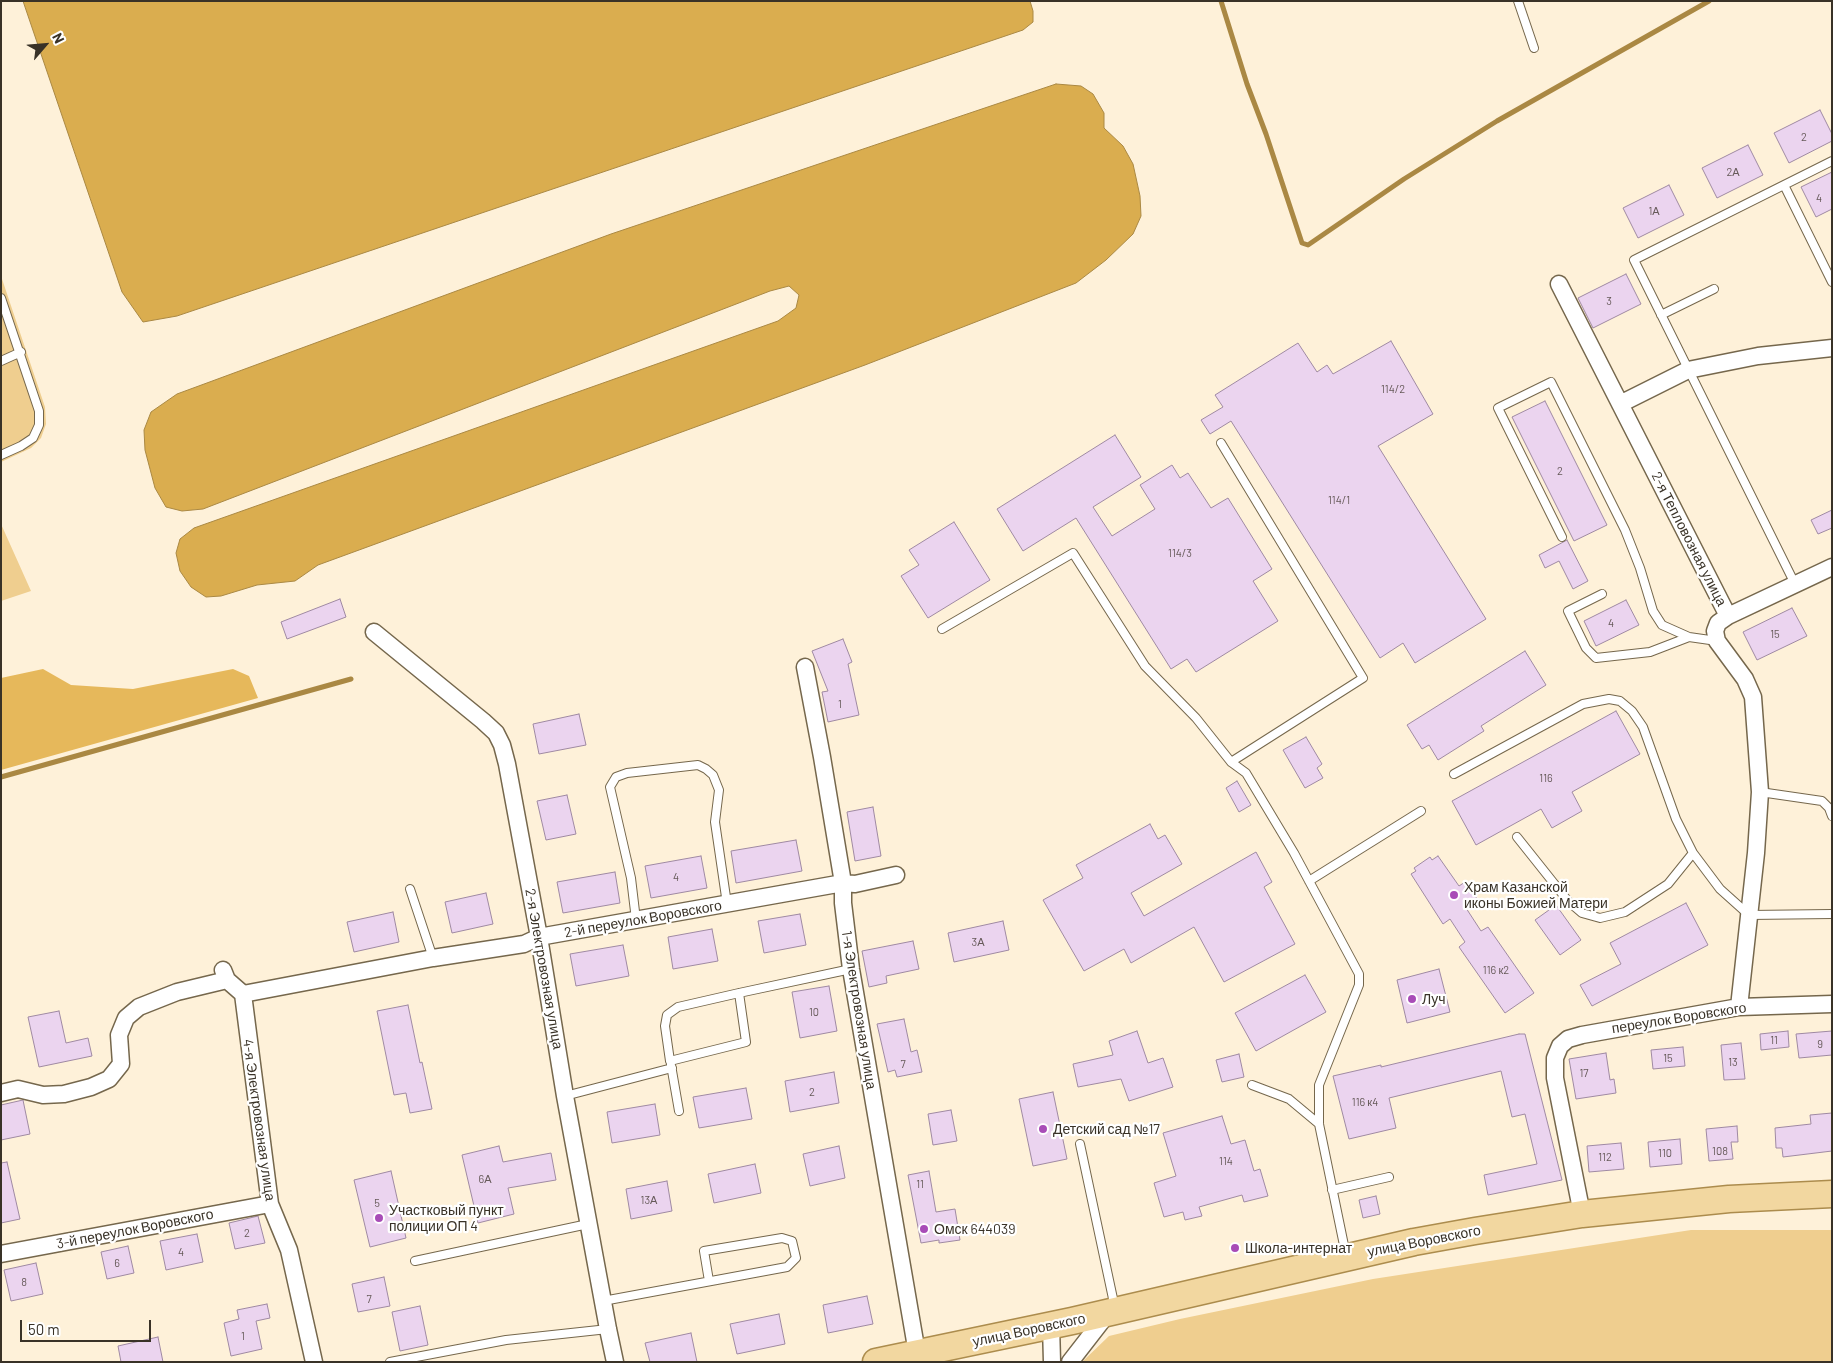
<!DOCTYPE html>
<html>
<head>
<meta charset="utf-8">
<style>
  body { margin:0 }
  #map { position:relative; width:1833px; height:1363px; overflow:hidden; background:#fef1d9; font-family:Barlow,sans-serif }
  canvas { display:block }
  .frame { position:absolute; inset:0; border:2px solid #393227; pointer-events:none }
  .north { position:absolute; left:20px; top:20px; width:50px; height:50px; -webkit-text-stroke:4px #fff; paint-order:stroke; rotate:63deg; font-size:14px; font-weight:700; line-height:20px; text-align:center; color:#393227 }
  .north::after { content:''; display:block; margin:auto; width:18px; height:22px; background:#393227; clip-path:polygon(50% 0,100% 100%,50% 72%,0 100%) }
  .scale { position:absolute; left:20px; top:1320px; width:131px; height:22px; box-sizing:border-box; border:2px solid #393227; border-top:0; padding-left:6px; font-size:15px; line-height:18px; white-space:nowrap; color:#393227; -webkit-text-stroke:4px #fff; paint-order:stroke }
</style>
</head>
<body>
<div id="map">
<canvas width="1833" height="1363"></canvas>
<div class="frame"></div>
<div class="north">N</div>
<div class="scale">50 m</div>
</div>
<script>
const ctx = document.querySelector('canvas').getContext('2d');
ctx.lineJoin = 'round';
function fill(path, color) {
  ctx.fillStyle = color;
  ctx.fill(path, 'evenodd');
}
function poly(rows) {
  const path = new Path2D();
  for (const r of rows) {
    path.moveTo(r[0], r[1]);
    for (let i = 2; i < r.length; i += 2) path.lineTo(r[i], r[i + 1]);
  }
  return path;
}
function stroke(path, color, width, dash) {
  ctx.strokeStyle = color;
  ctx.lineWidth = width;
  ctx.lineCap = dash ? 'butt' : 'round';
  ctx.setLineDash(dash || []);
  ctx.stroke(path);
}
function drawText(font, color, halo, rows, align = 'center') {
  ctx.font = font + ' Barlow,sans-serif';
  ctx.lineWidth = 4.5;
  ctx.setLineDash([]);
  ctx.textBaseline = 'middle';
  ctx.strokeStyle = halo;
  ctx.fillStyle = color;
  for (const [text, x, y, turn = 0] of rows) {
    ctx.save();
    ctx.translate(x, y);
    ctx.rotate((+turn || 0) * Math.PI / 180);
    ctx.textAlign = isNaN(turn) ? turn : align;
    if (halo) ctx.strokeText(text, 0, 0);
    ctx.fillText(text, 0, 0);
    ctx.restore();
  }
}
fill(poly([
  [1,276,45,407,46,424,41,438,31,448,1,462],
  [1,524,31,591,1,601],
  [1691,1230,1832,1230,1832,1362,1082,1362,1109,1336,1180,1319,1373,1279]
]), '#efce8f');
fill(poly([
  [43,669,71,685,133,689,233,669,249,676,258,698,1,770,1,678]
]), '#e6b85b');
const water = poly([
  [23,1,1030,1,1033,11,1033,22,1023,30,177,316,143,322,122,292,23,1],
  [1056,84,1081,86,1093,94,1104,113,1104,128,1123,146,1133,164,1140,196,1141,216,1133,234,1106,260,1076,283,865,365,318,565,295,581,257,585,221,596,206,597,191,587,180,571,176,553,180,539,194,528,778,321,796,308,799,295,789,286,770,291,203,509,182,511,166,507,155,488,145,450,144,430,151,412,177,394,611,234,1056,84]
]);
fill(water, '#daad4f');
stroke(water, '#aa8843', 1);
stroke(poly([
  [1221,1,1247,84,1266,134,1302,243,1308,245,1404,179,1497,121,1709,1],
  [1,777,351,679]
]), '#aa8843', 5);
const building = poly([
  [1820,110,1832,134,1832,141,1789,163,1774,133,1820,110],
  [1748,145,1763,175,1717,198,1702,168,1748,145],
  [1832,172,1832,209,1816,217,1801,187,1832,172],
  [1669,185,1684,215,1638,238,1623,208,1669,185],
  [1626,274,1641,304,1593,328,1578,298,1626,274],
  [1391,341,1433,414,1378,446,1486,619,1415,663,1403,643,1380,658,1231,421,1210,434,1201,420,1223,407,1215,395,1298,343,1317,372,1327,365,1333,374,1391,341],
  [1545,401,1607,525,1574,541,1512,417,1545,401],
  [1115,435,1141,477,1093,507,1112,536,1155,509,1140,485,1172,465,1180,478,1188,473,1211,508,1228,498,1272,569,1253,581,1278,621,1196,672,1187,659,1171,669,1076,518,1023,551,997,509,1115,435],
  [1832,510,1832,528,1818,534,1811,520,1832,510],
  [954,522,990,580,928,618,901,576,919,565,909,550,954,522],
  [1567,540,1588,581,1573,589,1559,561,1545,568,1539,555,1567,540],
  [340,599,346,617,287,639,281,622,340,599],
  [1626,600,1639,625,1596,646,1584,621,1626,600],
  [1792,608,1807,636,1757,660,1743,632,1792,608],
  [843,639,852,662,848,664,859,715,828,722,822,692,828,691,812,651,843,639],
  [1525,651,1546,685,1481,726,1484,731,1438,760,1429,745,1422,749,1407,725,1525,651],
  [1616,711,1640,754,1572,792,1582,811,1552,828,1541,809,1476,845,1452,801,1616,711],
  [579,714,586,745,539,754,533,724,579,714],
  [1306,737,1322,764,1317,768,1323,778,1305,788,1283,750,1306,737],
  [1237,781,1251,805,1239,812,1226,788,1237,781],
  [567,795,576,834,546,840,537,801,567,795],
  [873,807,881,856,855,861,847,812,873,807],
  [1150,824,1158,839,1165,835,1182,864,1131,893,1144,916,1256,852,1272,882,1264,887,1295,944,1224,982,1194,927,1131,963,1124,949,1084,971,1043,900,1083,878,1076,865,1150,824],
  [796,840,802,871,736,883,731,851,796,840],
  [701,856,707,888,651,898,645,866,701,856],
  [1438,856,1459,886,1465,882,1478,900,1466,908,1481,931,1488,927,1534,993,1505,1013,1459,947,1465,942,1450,919,1443,924,1411,874,1416,871,1414,868,1430,857,1432,860,1438,856],
  [615,872,620,903,563,913,557,882,615,872],
  [486,893,493,924,452,933,445,902,486,893],
  [1686,903,1708,945,1592,1006,1580,985,1621,964,1610,943,1686,903],
  [1556,905,1581,940,1560,955,1535,920,1556,905],
  [393,912,399,942,354,952,347,922,393,912],
  [800,914,806,945,764,953,758,921,800,914],
  [1003,921,1009,950,954,962,948,933,1003,921],
  [712,929,718,961,673,969,668,937,712,929],
  [913,941,919,969,886,976,887,983,869,987,862,951,913,941],
  [623,945,629,976,576,986,570,954,623,945],
  [1439,969,1450,1012,1407,1023,1397,980,1439,969],
  [1305,975,1326,1012,1256,1051,1235,1013,1305,975],
  [829,986,837,1031,800,1038,792,992,829,986],
  [408,1005,420,1063,422,1062,432,1109,410,1113,406,1093,394,1095,377,1011,408,1005],
  [59,1011,66,1043,88,1038,92,1056,39,1067,28,1017,59,1011],
  [904,1019,911,1052,917,1050,922,1072,897,1077,895,1070,888,1072,877,1024,904,1019],
  [1137,1031,1148,1063,1163,1058,1173,1087,1129,1101,1121,1079,1078,1087,1073,1064,1113,1055,1109,1041,1137,1031],
  [1788,1031,1789,1047,1761,1050,1760,1034,1788,1031],
  [1832,1031,1832,1055,1799,1058,1796,1034,1832,1031],
  [1519,1034,1525,1034,1562,1180,1488,1195,1484,1175,1537,1164,1525,1114,1512,1117,1501,1071,1389,1098,1396,1128,1349,1139,1333,1076,1381,1065,1381,1067,1519,1034],
  [1741,1043,1745,1079,1724,1080,1721,1045,1741,1043],
  [1683,1047,1685,1066,1653,1069,1651,1050,1683,1047],
  [1606,1053,1610,1080,1614,1079,1616,1093,1576,1099,1569,1059,1606,1053],
  [1239,1054,1244,1077,1222,1082,1216,1060,1239,1054],
  [834,1072,839,1103,790,1112,785,1081,834,1072],
  [746,1088,752,1119,699,1128,693,1097,746,1088],
  [1053,1092,1067,1159,1033,1166,1019,1099,1053,1092],
  [23,1100,30,1134,1,1140,1,1105,23,1100],
  [655,1104,660,1135,612,1143,607,1112,655,1104],
  [951,1110,957,1141,933,1145,928,1114,951,1110],
  [1832,1113,1832,1151,1783,1157,1782,1148,1776,1148,1775,1128,1811,1124,1810,1115,1832,1113],
  [1222,1116,1231,1144,1245,1140,1254,1171,1260,1169,1268,1196,1244,1202,1242,1195,1199,1207,1202,1216,1185,1220,1183,1212,1164,1217,1154,1183,1176,1176,1163,1133,1222,1116],
  [1737,1126,1738,1142,1731,1142,1733,1159,1709,1161,1706,1129,1737,1126],
  [1680,1139,1682,1164,1650,1167,1648,1142,1680,1139],
  [1621,1143,1624,1169,1589,1172,1587,1146,1621,1143],
  [499,1146,503,1162,551,1153,556,1180,508,1188,514,1214,478,1223,462,1155,499,1146],
  [839,1146,845,1178,810,1186,803,1154,839,1146],
  [7,1162,20,1219,1,1223,1,1163,7,1162],
  [755,1164,761,1193,714,1203,708,1174,755,1164],
  [391,1171,406,1238,370,1247,354,1180,391,1171],
  [929,1171,936,1212,955,1209,960,1240,939,1243,939,1240,921,1243,908,1175,929,1171],
  [667,1181,672,1211,631,1219,626,1189,667,1181],
  [1376,1196,1380,1214,1363,1218,1359,1200,1376,1196],
  [258,1216,265,1243,235,1249,229,1223,258,1216],
  [197,1234,203,1262,166,1270,160,1241,197,1234],
  [128,1246,134,1273,107,1279,101,1252,128,1246],
  [36,1263,43,1294,11,1301,4,1270,36,1263],
  [384,1277,390,1306,358,1312,352,1284,384,1277],
  [867,1296,873,1324,828,1333,823,1305,867,1296],
  [267,1304,270,1318,256,1321,262,1349,231,1356,224,1323,239,1319,237,1310,267,1304],
  [420,1306,428,1345,400,1351,392,1312,420,1306],
  [779,1314,785,1344,737,1354,730,1324,779,1314],
  [691,1333,697,1362,650,1362,645,1343,691,1333],
  [158,1337,163,1362,121,1362,118,1346,158,1337]
]);
fill(building, '#ebd4ef');
stroke(building, '#9f89a2', 1);
const lane = poly([
  [1518,1,1534,48],
  [1784,185,1832,282],
  [1,298,39,411,39,425,33,438,21,446,1,455],
  [1661,315,1714,289],
  [1,361,21,352],
  [1221,443,1363,678,1231,762],
  [1562,537,1498,408,1551,382,1625,530,1640,568,1653,611,1662,625,1689,637,1717,641],
  [1795,584,1634,260,1832,161],
  [1602,594,1568,611,1586,648,1596,658,1650,652,1689,637],
  [942,629,1073,553,1145,666,1196,718,1231,762,1246,773,1294,853,1359,974,1359,985,1319,1085,1319,1124,1346,1255],
  [1454,774,1583,704,1609,699,1620,701,1632,711,1643,727,1676,819,1693,853,1720,889,1749,915,1832,914],
  [1760,792,1822,801,1829,808,1832,816],
  [1517,837,1568,901,1582,913,1600,918,1625,912,1668,884,1693,853],
  [1309,881,1421,811],
  [410,889,433,958],
  [636,920,631,878,610,787,616,777,627,773,698,765,706,769,713,775,719,790,715,822,727,904],
  [739,993,746,1042,670,1061,665,1026,667,1015,678,1007,739,993,851,969],
  [671,1065,679,1111],
  [1252,1085,1289,1099,1319,1124],
  [565,1096,672,1068],
  [1080,1144,1115,1308],
  [1332,1190,1389,1177],
  [415,1261,588,1224],
  [603,1301,787,1267,796,1258,792,1241,782,1238,704,1251,709,1281],
  [390,1362,506,1340,608,1329]
]);
const street = poly([
  [1559,284,1728,616,1718,623,1715,631,1717,641,1745,679,1753,697,1760,792,1756,853,1739,1007],
  [1620,404,1688,370,1758,356,1832,348],
  [1728,616,1832,567],
  [374,632,483,721,496,733,502,745,507,764,539,937,565,1096,608,1329,615,1362],
  [805,667,822,757,843,883,843,903,851,969,917,1353],
  [223,970,227,980,243,994,270,1204,289,1250,314,1362],
  [243,994,433,958,524,944,539,937,843,883,855,884,896,875],
  [1,1093,18,1089,43,1095,64,1094,91,1087,109,1079,121,1064,119,1035,126,1018,139,1007,177,992,227,980],
  [1582,1214,1555,1078,1555,1058,1560,1046,1568,1039,1582,1035,1739,1007,1832,1004],
  [1,1254,270,1204],
  [1051,1325,1052,1362],
  [1070,1362,1108,1313]
]);
const primary = poly([
  [876,1362,1072,1321,1414,1242,1475,1231,1582,1214,1729,1199,1832,1194]
]);
stroke(lane, '#75674c', 10);
stroke(street, '#75674c', 19);
stroke(primary, '#ac8c4d', 29);
stroke(lane, '#fff', 8);
stroke(street, '#fff', 16);
stroke(primary, '#f2d7a0', 26);
for (const [x, y, r, color] of [
  [1454,895,5,"#a84cb7"],
  [1412,999,5,"#a84cb7"],
  [1043,1129,5,"#a84cb7"],
  [379,1218,5,"#a84cb7"],
  [924,1229,5,"#a84cb7"],
  [1235,1248,5,"#a84cb7"]
]) {
  const dot = new Path2D();
  dot.arc(x, y, r, 0, 2 * Math.PI);
  ctx.fillStyle = color;
  ctx.fill(dot);
  stroke(dot, '#fff', 2);
}
drawText('11px', '#665a59', null, [
  ["2",1804,137],
  ["2А",1733,172],
  ["4",1819,198],
  ["1А",1654,211],
  ["3",1609,301],
  ["114/2",1393,389],
  ["2",1560,471],
  ["114/1",1339,500],
  ["114/3",1180,553],
  ["4",1611,623],
  ["15",1775,634],
  ["1",840,704],
  ["116",1546,778],
  ["4",676,877],
  ["3А",978,942],
  ["116 к2",1496,970],
  ["10",814,1012],
  ["11",1774,1040],
  ["9",1820,1044],
  ["15",1668,1058],
  ["13",1733,1062],
  ["7",903,1064],
  ["17",1584,1073],
  ["2",812,1092],
  ["116 к4",1365,1102],
  ["108",1720,1151],
  ["110",1665,1153],
  ["112",1605,1157],
  ["114",1226,1161],
  ["6А",485,1179],
  ["11",920,1184],
  ["13А",649,1200],
  ["5",377,1203],
  ["2",247,1233],
  ["4",181,1252],
  ["6",117,1263],
  ["8",24,1282],
  ["7",369,1299],
  ["1",243,1336]
]);
drawText('14px', '#393227', '#fff', [
  ["2-я Тепловозная улица",1689,539,63],
  ["2-й переулок Воровского",643,919,-10],
  ["2-я Электровозная улица",544,969,80],
  ["1-я Электровозная улица",859,1010,81],
  ["переулок Воровского",1679,1018,-9],
  ["4-я Электровозная улица",259,1120,82],
  ["3-й переулок Воровского",135,1229,-11],
  ["улица Воровского",1424,1241,-11],
  ["улица Воровского",1029,1330,-12]
]);
drawText('14px', '#393227', '#fff', [
  ["Храм Казанской",1464,887],
  ["иконы Божией Матери",1464,903],
  ["Луч",1422,999],
  ["Детский сад №17",1053,1129],
  ["Участковый пункт",389,1210],
  ["полиции ОП 4",389,1226],
  ["Омск 644039",934,1229],
  ["Школа-интернат",1245,1248]
], 'left');
</script>
</body>
</html>
